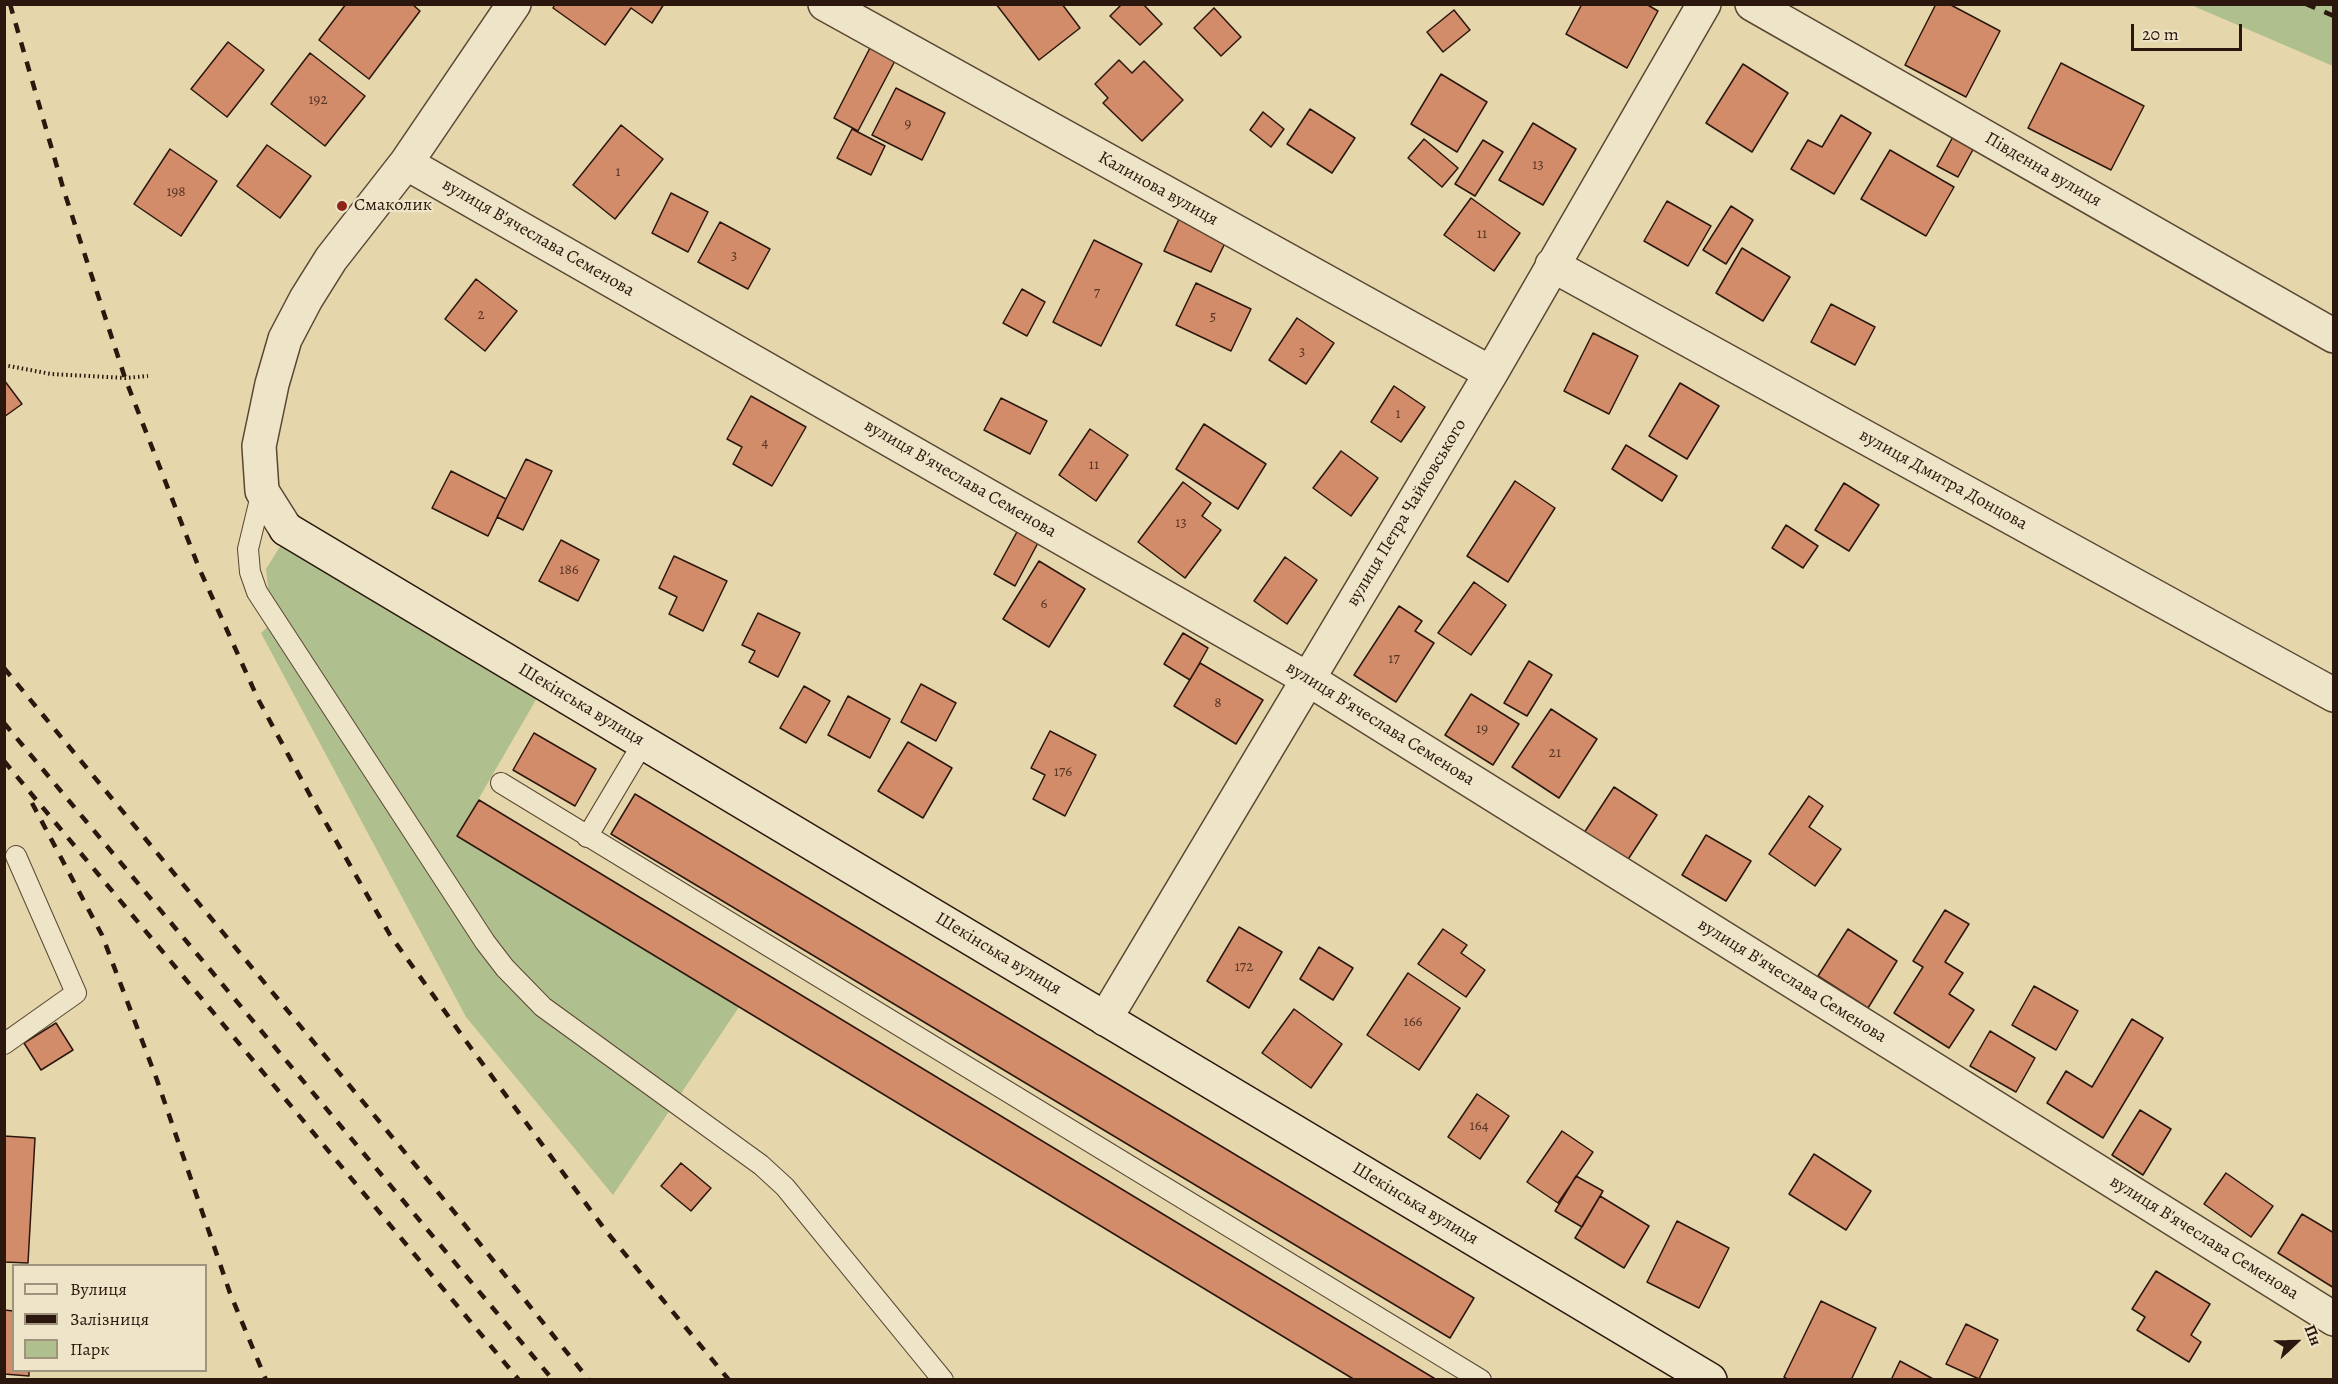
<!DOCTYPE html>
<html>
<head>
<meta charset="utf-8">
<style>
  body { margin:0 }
  #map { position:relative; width:2338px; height:1384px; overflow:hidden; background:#e5d7ab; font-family:Alegreya,serif }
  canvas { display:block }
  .frame { position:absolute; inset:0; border:6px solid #2b170d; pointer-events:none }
  .legend { position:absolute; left:12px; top:1264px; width:195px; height:108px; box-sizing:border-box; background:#eee5c8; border:2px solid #a0937d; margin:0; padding:8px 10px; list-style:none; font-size:18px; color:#2b170d }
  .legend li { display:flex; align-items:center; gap:12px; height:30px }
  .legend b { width:30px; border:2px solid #a0937d }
  .north { position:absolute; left:2266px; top:1312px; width:60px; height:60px; -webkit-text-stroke:4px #eee5c8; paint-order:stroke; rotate:68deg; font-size:16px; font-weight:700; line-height:24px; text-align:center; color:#2b170d }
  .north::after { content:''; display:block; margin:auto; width:21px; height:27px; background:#2b170d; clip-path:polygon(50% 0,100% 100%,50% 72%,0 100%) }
  .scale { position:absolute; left:2131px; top:24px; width:111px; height:27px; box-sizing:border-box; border:3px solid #2b170d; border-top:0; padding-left:8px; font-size:18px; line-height:21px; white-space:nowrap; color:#2b170d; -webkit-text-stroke:4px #eee5c8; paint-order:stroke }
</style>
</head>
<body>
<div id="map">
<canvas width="2338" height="1384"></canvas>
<div class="frame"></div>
<ul class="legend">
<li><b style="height:8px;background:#eee5c8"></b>Вулиця</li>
<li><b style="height:8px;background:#2b170d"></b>Залізниця</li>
<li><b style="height:16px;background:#afbf8d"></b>Парк</li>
</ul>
<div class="north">Пн</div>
<div class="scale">20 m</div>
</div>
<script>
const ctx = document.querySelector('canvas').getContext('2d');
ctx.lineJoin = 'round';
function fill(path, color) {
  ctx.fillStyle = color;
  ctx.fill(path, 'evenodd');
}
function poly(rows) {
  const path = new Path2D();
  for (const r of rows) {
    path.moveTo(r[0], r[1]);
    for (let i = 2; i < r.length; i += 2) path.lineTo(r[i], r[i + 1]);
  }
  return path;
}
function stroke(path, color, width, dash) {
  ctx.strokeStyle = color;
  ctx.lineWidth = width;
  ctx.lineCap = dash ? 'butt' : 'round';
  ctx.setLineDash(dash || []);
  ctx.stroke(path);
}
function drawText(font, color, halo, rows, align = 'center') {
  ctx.font = font + ' Alegreya,serif';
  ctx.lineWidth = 4.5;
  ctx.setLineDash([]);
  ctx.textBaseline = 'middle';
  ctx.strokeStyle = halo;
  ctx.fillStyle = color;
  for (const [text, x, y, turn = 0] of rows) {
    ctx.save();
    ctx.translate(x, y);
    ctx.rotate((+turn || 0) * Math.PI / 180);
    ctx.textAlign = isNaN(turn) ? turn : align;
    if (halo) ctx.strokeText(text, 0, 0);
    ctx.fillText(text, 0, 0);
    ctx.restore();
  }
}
fill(poly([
  [2191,5,2333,5,2333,66],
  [281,545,537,698,457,836,739,1007,613,1195,466,1017,261,633,275,620,257,592,268,587,266,569]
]), '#afbf8d');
const building = poly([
  [346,4,412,4,420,11,369,79,319,40,346,4],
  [555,4,664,4,652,23,631,8,605,45,553,8,555,4],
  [996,4,1062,4,1080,28,1039,60,996,4],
  [1122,4,1143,4,1162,24,1140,45,1110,16,1122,4],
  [1582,4,1646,4,1658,11,1627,68,1566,34,1582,4],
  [1936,4,1949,4,2000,31,1966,97,1905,65,1936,4],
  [1214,8,1241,37,1221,56,1194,28,1214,8],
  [1454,10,1470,30,1443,52,1427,32,1454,10],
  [228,42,264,70,227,117,191,89,228,42],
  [872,44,897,57,858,131,834,118,872,44],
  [310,53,365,96,325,146,271,104,310,53],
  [1119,60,1132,73,1144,61,1183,100,1142,141,1103,103,1108,98,1095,84,1119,60],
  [2061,63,2144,106,2111,170,2028,128,2061,63],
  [1743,64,1788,93,1752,152,1706,123,1743,64],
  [1441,74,1487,102,1457,152,1411,124,1441,74],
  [896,88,945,113,922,160,872,135,896,88],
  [1310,109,1355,138,1332,173,1287,144,1310,109],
  [1263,112,1284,129,1271,147,1250,130,1263,112],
  [1841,115,1871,133,1834,194,1791,169,1808,140,1822,147,1841,115],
  [1533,123,1576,149,1543,205,1499,180,1533,123],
  [621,125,663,159,615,219,573,185,621,125],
  [852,129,885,146,871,175,837,158,852,129],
  [1954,135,1975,146,1958,177,1937,166,1954,135],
  [1424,139,1458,168,1442,187,1408,158,1424,139],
  [1483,140,1503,152,1475,196,1455,184,1483,140],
  [267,145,311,176,280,218,237,186,267,145],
  [170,149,217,181,181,236,134,204,170,149],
  [1890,150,1954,187,1926,236,1861,199,1890,150],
  [671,193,708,212,688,252,652,233,671,193],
  [1471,198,1520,233,1494,271,1444,235,1471,198],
  [1667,201,1711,226,1688,266,1644,241,1667,201],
  [1731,206,1753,220,1726,264,1703,250,1731,206],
  [1179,219,1226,241,1211,272,1164,251,1179,219],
  [720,222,770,249,748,289,698,262,720,222],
  [1094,240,1142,264,1101,346,1053,322,1094,240],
  [1742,248,1790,277,1763,321,1716,293,1742,248],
  [476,279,517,311,485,351,445,319,476,279],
  [1196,283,1251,309,1231,351,1176,325,1196,283],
  [1022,289,1045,302,1027,336,1003,323,1022,289],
  [1831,304,1875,327,1855,365,1811,342,1831,304],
  [1297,318,1334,343,1306,384,1269,360,1297,318],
  [1593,333,1638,356,1609,414,1564,391,1593,333],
  [4,380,22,404,4,417,4,380],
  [1680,383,1719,406,1687,459,1649,436,1680,383],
  [1394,386,1425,407,1401,442,1371,422,1394,386],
  [751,396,806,427,772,486,733,464,742,447,727,439,751,396],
  [1001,398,1047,421,1030,454,984,430,1001,398],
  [1204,424,1266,464,1238,509,1176,469,1204,424],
  [1090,429,1128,455,1096,501,1059,475,1090,429],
  [1626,445,1677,476,1662,501,1612,469,1626,445],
  [1341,451,1378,478,1351,516,1313,488,1341,451],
  [526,459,552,471,523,530,497,517,526,459],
  [451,471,506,499,488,536,432,508,451,471],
  [1515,481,1555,508,1508,582,1467,556,1515,481],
  [1183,482,1211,503,1202,516,1221,530,1185,578,1138,542,1183,482],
  [1844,483,1879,505,1849,551,1815,530,1844,483],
  [1786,525,1818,546,1803,568,1772,548,1786,525],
  [1018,530,1039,541,1015,586,994,574,1018,530],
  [561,540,599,560,578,601,539,581,561,540],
  [674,556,727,581,703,631,669,614,677,597,659,588,674,556],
  [1285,557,1317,580,1287,624,1254,601,1285,557],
  [1039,561,1085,589,1049,647,1003,619,1039,561],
  [1474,582,1506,605,1471,655,1438,633,1474,582],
  [1399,606,1422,621,1415,631,1434,643,1396,702,1354,675,1399,606],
  [758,613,800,633,778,677,749,662,755,651,742,645,758,613],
  [1183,633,1208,648,1190,680,1164,664,1183,633],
  [1529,661,1552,675,1527,716,1504,703,1529,661],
  [1200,663,1263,700,1236,744,1174,706,1200,663],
  [921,684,956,703,936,741,901,722,921,684],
  [804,686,830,701,806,743,780,728,804,686],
  [1471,694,1519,724,1493,765,1445,735,1471,694],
  [848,696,890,719,870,758,828,735,848,696],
  [1551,709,1597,739,1559,798,1512,767,1551,709],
  [1050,731,1096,755,1065,816,1033,799,1045,775,1031,768,1050,731],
  [534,733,596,769,575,806,513,770,534,733],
  [908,742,952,768,923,818,878,791,908,742],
  [1614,787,1657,815,1625,864,1582,836,1614,787],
  [635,794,1474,1298,1450,1338,611,834,635,794],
  [1809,796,1823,806,1809,827,1841,849,1815,886,1769,854,1809,796],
  [479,800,1437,1380,1355,1380,457,836,479,800],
  [1706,835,1751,861,1726,901,1682,875,1706,835],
  [1945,910,1969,924,1945,962,1963,973,1949,994,1974,1010,1949,1048,1894,1013,1923,967,1913,961,1945,910],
  [1239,927,1282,952,1249,1008,1207,981,1239,927],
  [1443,929,1467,945,1461,953,1485,970,1466,997,1418,964,1443,929],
  [1848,929,1897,961,1868,1008,1818,976,1848,929],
  [1319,947,1353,968,1333,1000,1300,979,1319,947],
  [1408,973,1460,1008,1419,1070,1367,1035,1408,973],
  [2034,986,2078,1011,2056,1050,2012,1025,2034,986],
  [1294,1009,1342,1044,1311,1088,1262,1053,1294,1009],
  [2132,1019,2163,1038,2103,1138,2047,1103,2066,1071,2092,1087,2132,1019],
  [56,1023,73,1050,41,1070,24,1043,56,1023],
  [1990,1031,2035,1058,2016,1092,1970,1066,1990,1031],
  [1477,1094,1509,1116,1480,1159,1448,1137,1477,1094],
  [2140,1110,2171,1129,2143,1175,2112,1155,2140,1110],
  [1562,1131,1593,1152,1558,1203,1527,1182,1562,1131],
  [4,1136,35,1138,28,1263,4,1262,4,1136],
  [1814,1154,1871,1191,1846,1230,1789,1194,1814,1154],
  [681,1163,711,1188,691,1211,661,1186,681,1163],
  [2226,1173,2273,1206,2251,1237,2204,1204,2226,1173],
  [1576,1176,1603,1191,1582,1227,1555,1211,1576,1176],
  [1600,1196,1649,1226,1624,1268,1575,1238,1600,1196],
  [2302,1214,2334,1233,2334,1288,2278,1253,2302,1214],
  [1677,1221,1729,1248,1699,1308,1647,1282,1677,1221],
  [2156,1271,2210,1304,2191,1335,2201,1342,2189,1362,2137,1330,2145,1317,2132,1309,2156,1271],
  [1821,1301,1876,1328,1851,1380,1789,1380,1784,1377,1821,1301],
  [4,1310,14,1311,14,1370,29,1370,29,1376,4,1374,4,1310],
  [1966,1324,1998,1340,1979,1379,1946,1364,1966,1324],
  [1900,1361,1935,1380,1891,1380,1900,1361]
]);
fill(building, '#d38c6a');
stroke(building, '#2b170d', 1.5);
const lane = poly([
  [262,491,248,549,250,572,257,592,485,942,505,968,543,1007,761,1165,785,1187,943,1380],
  [501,783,1481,1380],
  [587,837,643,743],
  [4,1044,76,993,16,856]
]);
const street = poly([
  [825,4,1491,373],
  [1752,4,2334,336],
  [406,163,1308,679,2334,1319],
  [1552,265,2334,695],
  [286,529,262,491,259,446,272,384,285,339,306,299,331,259,406,163,514,4],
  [1105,1019,1491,373,1704,4]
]);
const secondary = poly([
  [286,529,1710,1380]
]);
stroke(lane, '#5a4734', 22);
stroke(street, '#5a4734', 36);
stroke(secondary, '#2b170d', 36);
stroke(poly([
  [4,365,51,374,125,378,148,376]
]), '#2b170d', 4, [1.5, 3]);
stroke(lane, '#eee5c8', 20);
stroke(street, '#eee5c8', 33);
stroke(secondary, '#eee5c8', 33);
stroke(poly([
  [10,4,64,191,125,378,199,568,258,699,311,797,390,935,471,1048,606,1231,729,1380],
  [2306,4,2334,16],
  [4,668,460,1219,589,1380],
  [4,723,553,1380],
  [4,761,519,1380],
  [32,803,102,935,157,1080,230,1293,266,1380]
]), '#2b170d', 4.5, [10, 10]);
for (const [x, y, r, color] of [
  [342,206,6,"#8f2418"]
]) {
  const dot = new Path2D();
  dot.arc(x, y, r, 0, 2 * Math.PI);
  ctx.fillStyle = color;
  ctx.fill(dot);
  stroke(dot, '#eee5c8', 2);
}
drawText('15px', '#553424', null, [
  ["192",318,100],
  ["9",908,124],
  ["13",1538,165],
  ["1",618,172],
  ["198",176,192],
  ["11",1482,234],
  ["3",734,256],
  ["7",1097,293],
  ["2",481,315],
  ["5",1213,317],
  ["3",1302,352],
  ["1",1398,414],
  ["4",765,443],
  ["11",1094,465],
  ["13",1181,523],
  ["186",569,570],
  ["6",1044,604],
  ["17",1394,659],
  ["8",1218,703],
  ["19",1482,729],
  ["21",1555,753],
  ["176",1063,772],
  ["172",1244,967],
  ["166",1413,1022],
  ["164",1479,1126]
]);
drawText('18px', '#2b170d', '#eee5c8', [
  ["Південна вулиця",2043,170,30],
  ["Калинова вулиця",1158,189,29],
  ["вулиця В'ячеслава Семенова",538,238,30],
  ["вулиця В'ячеслава Семенова",960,479,30],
  ["вулиця Дмитра Донцова",1943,480,29],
  ["вулиця Петра Чайковського",1407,513,-59],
  ["Шекінська вулиця",581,705,31],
  ["вулиця В'ячеслава Семенова",1380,724,32],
  ["Шекінська вулиця",998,954,31],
  ["вулиця В'ячеслава Семенова",1792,981,32],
  ["Шекінська вулиця",1415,1204,31],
  ["вулиця В'ячеслава Семенова",2204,1238,32]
]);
drawText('18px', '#2b170d', '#eee5c8', [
  ["Смаколик",354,206]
], 'left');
</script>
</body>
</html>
